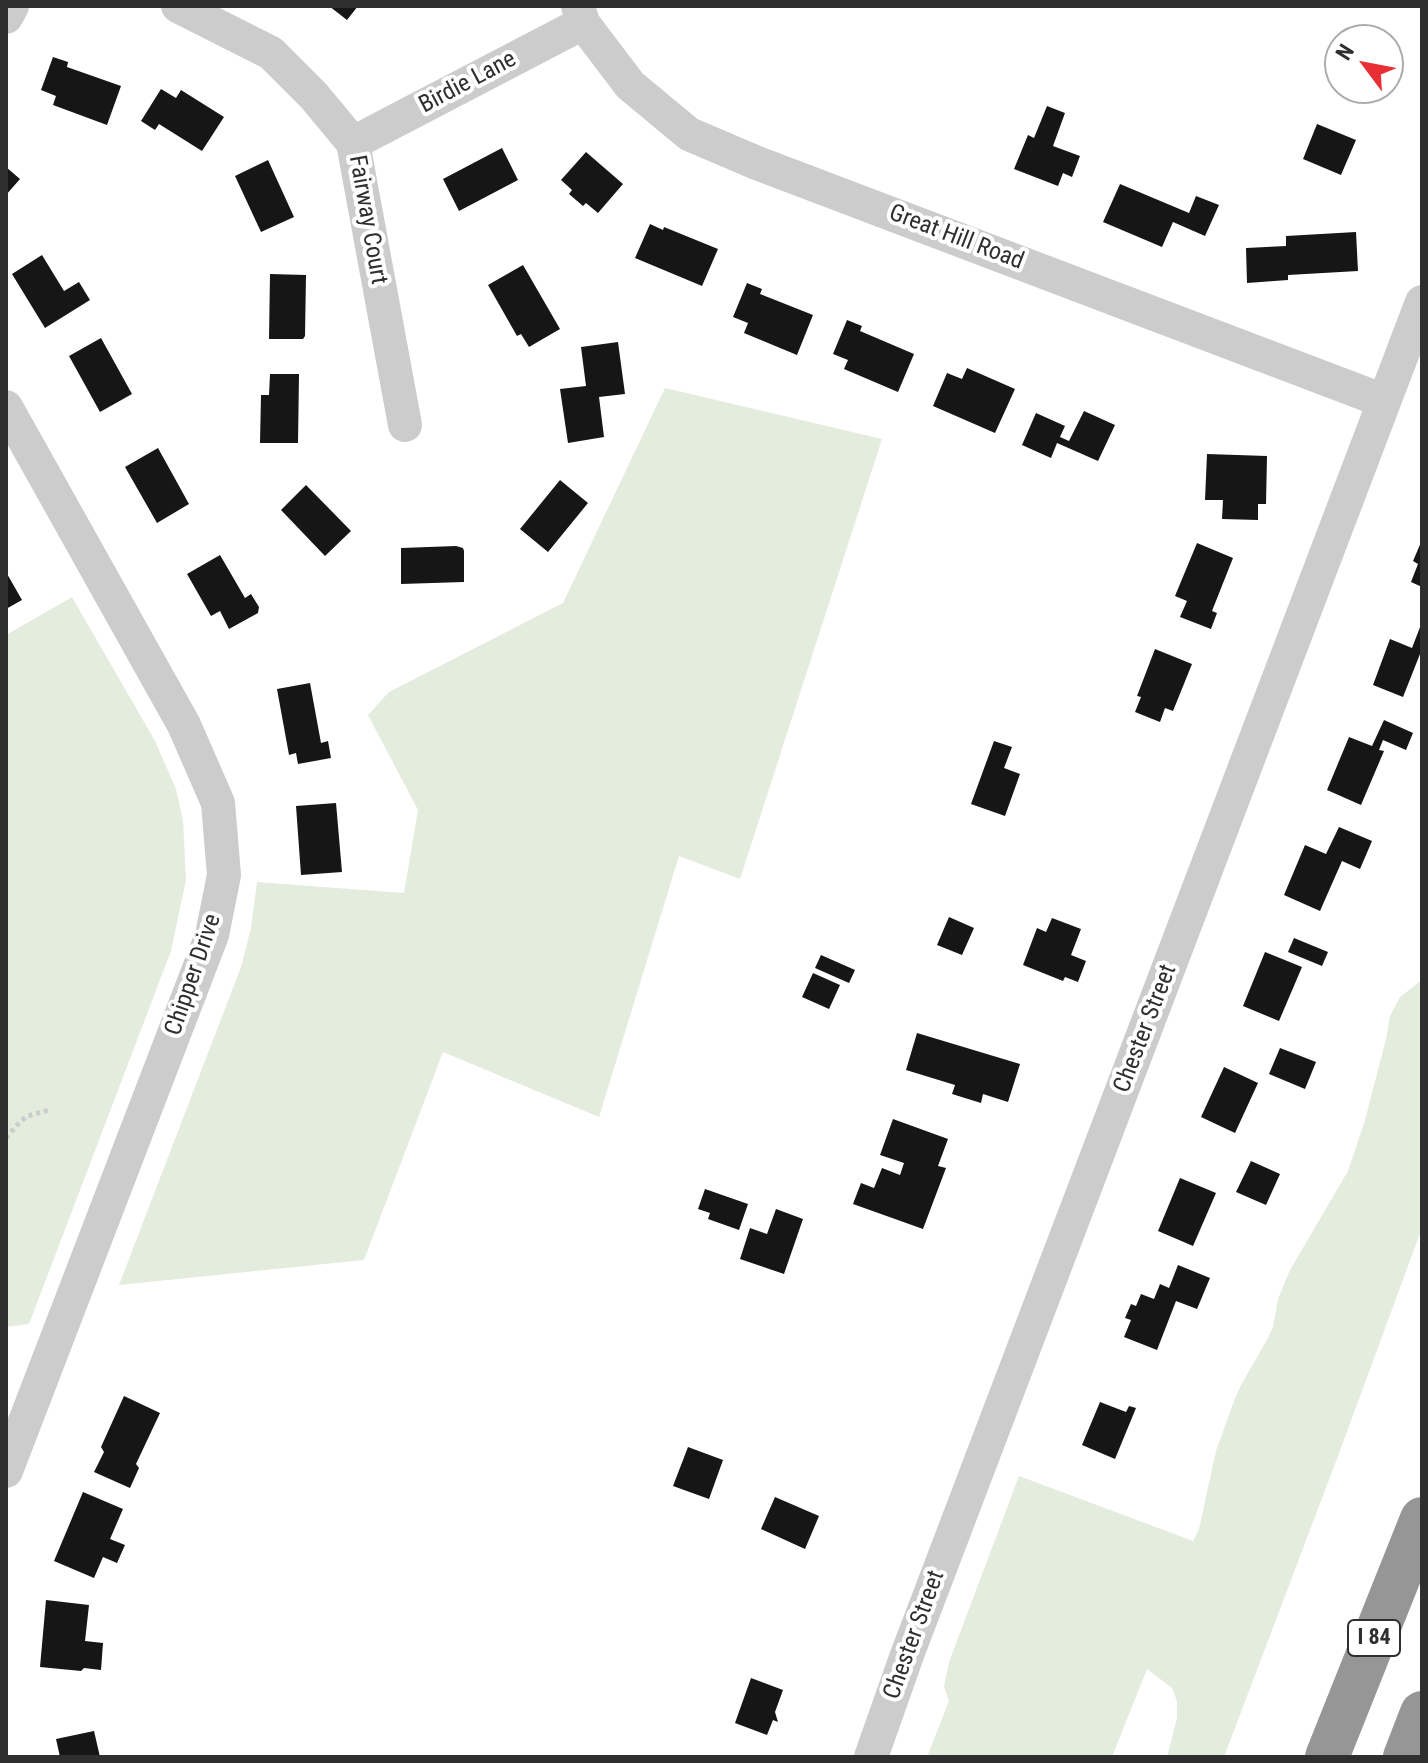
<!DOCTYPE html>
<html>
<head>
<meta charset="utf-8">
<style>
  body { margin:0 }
  #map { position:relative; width:1428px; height:1763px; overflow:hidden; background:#fff; font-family:"Roboto Condensed",sans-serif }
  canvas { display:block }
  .frame { position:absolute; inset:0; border:8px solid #2f2f2f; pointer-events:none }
  .north { position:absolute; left:1324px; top:24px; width:80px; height:80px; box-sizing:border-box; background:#fff; border:2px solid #acacac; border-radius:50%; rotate:302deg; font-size:22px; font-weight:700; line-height:32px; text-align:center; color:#2f2f2f }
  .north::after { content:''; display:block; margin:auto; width:28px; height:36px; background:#e82f35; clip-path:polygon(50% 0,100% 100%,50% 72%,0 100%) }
</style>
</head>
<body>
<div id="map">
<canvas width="1428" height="1763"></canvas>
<div class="frame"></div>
<div class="north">N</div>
</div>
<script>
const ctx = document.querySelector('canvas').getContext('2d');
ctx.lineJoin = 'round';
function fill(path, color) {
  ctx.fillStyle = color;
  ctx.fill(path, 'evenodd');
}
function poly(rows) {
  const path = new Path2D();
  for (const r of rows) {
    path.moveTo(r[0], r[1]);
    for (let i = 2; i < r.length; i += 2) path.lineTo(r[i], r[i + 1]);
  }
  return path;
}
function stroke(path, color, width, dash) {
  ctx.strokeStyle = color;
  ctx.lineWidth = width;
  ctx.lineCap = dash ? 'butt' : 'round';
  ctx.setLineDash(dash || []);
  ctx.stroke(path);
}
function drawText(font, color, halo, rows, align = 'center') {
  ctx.font = font + ' "Roboto Condensed",sans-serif';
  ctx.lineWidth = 8;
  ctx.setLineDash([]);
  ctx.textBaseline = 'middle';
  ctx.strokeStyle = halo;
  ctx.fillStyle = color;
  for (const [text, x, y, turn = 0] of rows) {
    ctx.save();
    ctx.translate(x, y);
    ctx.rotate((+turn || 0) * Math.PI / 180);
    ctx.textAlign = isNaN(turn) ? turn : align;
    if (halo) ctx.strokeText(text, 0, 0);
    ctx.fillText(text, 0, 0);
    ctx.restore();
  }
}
fill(poly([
  [665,388,882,439,740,879,679,856,599,1117,443,1052,364,1260,119,1285,241,967,251,928,257,882,404,893,418,810,368,715,389,692,563,603],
  [72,597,155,741,176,789,183,820,186,880,171,951,29,1324,6,1327,6,635],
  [1422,980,1422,1228,1338,1456,1224,1757,1167,1757,1177,1718,1177,1701,1172,1688,1147,1669,1112,1757,927,1757,949,1701,944,1687,949,1662,1019,1476,1193,1541,1199,1529,1216,1451,1234,1401,1241,1385,1268,1338,1273,1327,1278,1299,1290,1270,1348,1171,1365,1120,1386,1039,1390,1016,1400,997]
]), '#e4ecdd');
fill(poly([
  [329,6,358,6,347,20],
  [53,57,68,62,67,67,121,86,107,125,53,105,56,96,41,90],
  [161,89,176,98,181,90,224,117,202,151,159,124,155,130,141,121],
  [1047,106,1065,113,1053,146,1080,156,1072,177,1063,173,1058,186,1014,169,1028,135,1034,138],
  [1317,124,1356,140,1341,175,1303,159],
  [502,148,518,180,459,211,443,179],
  [586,152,623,184,598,213,586,203,583,206,569,194,572,190,561,180],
  [268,160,294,217,261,232,235,176],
  [6,167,20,179,6,195],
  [1120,184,1189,213,1196,196,1219,205,1205,236,1173,222,1162,247,1103,222],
  [650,224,663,230,664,227,718,249,702,286,635,258],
  [1356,232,1358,271,1288,275,1288,280,1247,283,1246,248,1286,246,1286,236],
  [42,255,64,291,79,282,90,300,45,328,12,274],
  [523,265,560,329,529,347,521,334,517,336,488,285],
  [270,274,306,275,305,336,303,339,269,339],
  [747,283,762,289,760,294,813,315,797,355,744,333,748,323,733,317],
  [847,320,862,326,860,331,914,354,898,392,844,369,848,360,833,354],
  [101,338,132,394,100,412,69,356],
  [618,342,625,394,599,397,604,437,568,443,560,389,586,386,581,347],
  [967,368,1015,389,995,433,933,406,947,373,962,379],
  [270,374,299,374,298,443,260,443,261,395,269,395],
  [1084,411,1115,425,1098,461,1057,443,1051,458,1022,445,1036,413,1065,426,1060,437,1069,441],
  [158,448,189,504,157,523,125,467],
  [1207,454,1267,456,1266,504,1258,504,1258,520,1222,519,1223,500,1205,500],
  [560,480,588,503,548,552,520,529],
  [306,485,351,531,325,556,281,510],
  [1422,540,1422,587,1411,582,1418,564,1413,561],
  [1197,543,1233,558,1212,611,1217,613,1211,629,1180,617,1187,601,1175,596],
  [456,546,463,548,464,551,464,582,401,584,401,548],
  [220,555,245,598,251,594,259,607,258,613,229,629,220,611,211,616,187,574],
  [6,572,22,600,6,609],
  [1422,622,1422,649,1403,697,1373,685,1390,639,1412,648],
  [1155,649,1192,664,1173,711,1165,708,1160,722,1135,712,1141,697,1137,696],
  [310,683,321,743,328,741,331,758,298,764,296,753,289,755,277,689],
  [1384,720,1413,733,1406,750,1383,740,1379,750,1384,751,1361,805,1327,790,1349,737,1372,746],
  [994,741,1012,747,1004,768,1020,774,1005,816,971,804],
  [336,803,342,872,301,875,296,806],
  [1339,827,1372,841,1360,869,1342,861,1320,911,1284,895,1305,845,1326,854],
  [949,917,974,928,962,955,937,945],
  [1052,918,1081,929,1071,955,1086,961,1078,982,1065,977,1063,981,1023,965,1037,928,1046,932],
  [1294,938,1328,952,1322,966,1288,952],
  [1265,952,1302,967,1279,1021,1243,1006],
  [821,955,855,970,849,983,815,968],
  [813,973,840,985,829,1009,802,997],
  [917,1033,1020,1064,1008,1102,983,1094,981,1103,952,1094,955,1085,906,1070],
  [1280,1048,1316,1062,1305,1089,1269,1074],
  [1224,1067,1258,1083,1235,1133,1201,1117],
  [893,1119,948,1139,938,1166,946,1168,923,1229,853,1204,861,1183,874,1188,882,1168,900,1175,904,1163,880,1155],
  [1251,1161,1280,1174,1266,1205,1236,1192],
  [1180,1178,1216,1193,1193,1246,1158,1231],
  [705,1189,748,1204,739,1230,708,1219,710,1213,698,1209],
  [776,1209,803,1219,784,1274,740,1259,750,1228,767,1234],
  [1178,1265,1210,1278,1197,1309,1176,1301,1157,1350,1124,1337,1131,1320,1125,1318,1131,1304,1136,1306,1141,1294,1154,1299,1160,1284,1169,1288],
  [124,1396,160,1413,136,1464,139,1468,130,1488,94,1472,104,1452,101,1447],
  [1100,1402,1126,1412,1129,1406,1136,1408,1115,1459,1082,1445],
  [688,1447,723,1460,709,1499,673,1486],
  [83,1492,123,1509,110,1539,125,1545,117,1563,103,1557,94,1578,54,1561],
  [775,1497,819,1516,805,1549,761,1529],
  [46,1600,89,1605,85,1641,103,1643,101,1670,84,1668,81,1671,40,1667],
  [751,1678,783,1690,775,1712,778,1722,773,1720,767,1735,735,1723],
  [94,1731,100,1757,60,1757,56,1739]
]), '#161616');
stroke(poly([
  [6,1138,17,1125,27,1116,49,1110]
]), '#ccc', 5, [4, 4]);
stroke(poly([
  [178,6,271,53,314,96,353,143,405,425],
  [578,6,583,23,630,85,689,134,757,163,1384,401],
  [6,17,12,6],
  [353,143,583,23],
  [6,407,184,725,218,803,224,875,212,935,6,1471],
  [871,1757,907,1655,1422,302]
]), '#ccc', 34);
stroke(poly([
  [1327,1757,1422,1519],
  [1405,1757,1422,1713]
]), '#969696', 44);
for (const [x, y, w] of [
  [1374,1638,52]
]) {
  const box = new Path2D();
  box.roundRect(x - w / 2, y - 18, w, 36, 6);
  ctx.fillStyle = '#fff';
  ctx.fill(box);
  stroke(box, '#2f2f2f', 2);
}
drawText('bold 22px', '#2f2f2f', null, [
  ["I 84",1374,1638]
]);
drawText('24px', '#2f2f2f', '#fff', [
  ["Birdie Lane",468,83,-28],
  ["Fairway Court",367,220,80],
  ["Great Hill Road",956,238,21],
  ["Chipper Drive",194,975,-71],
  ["Chester Street",1146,1029,-69],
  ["Chester Street",915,1635,-70]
]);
</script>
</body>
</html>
